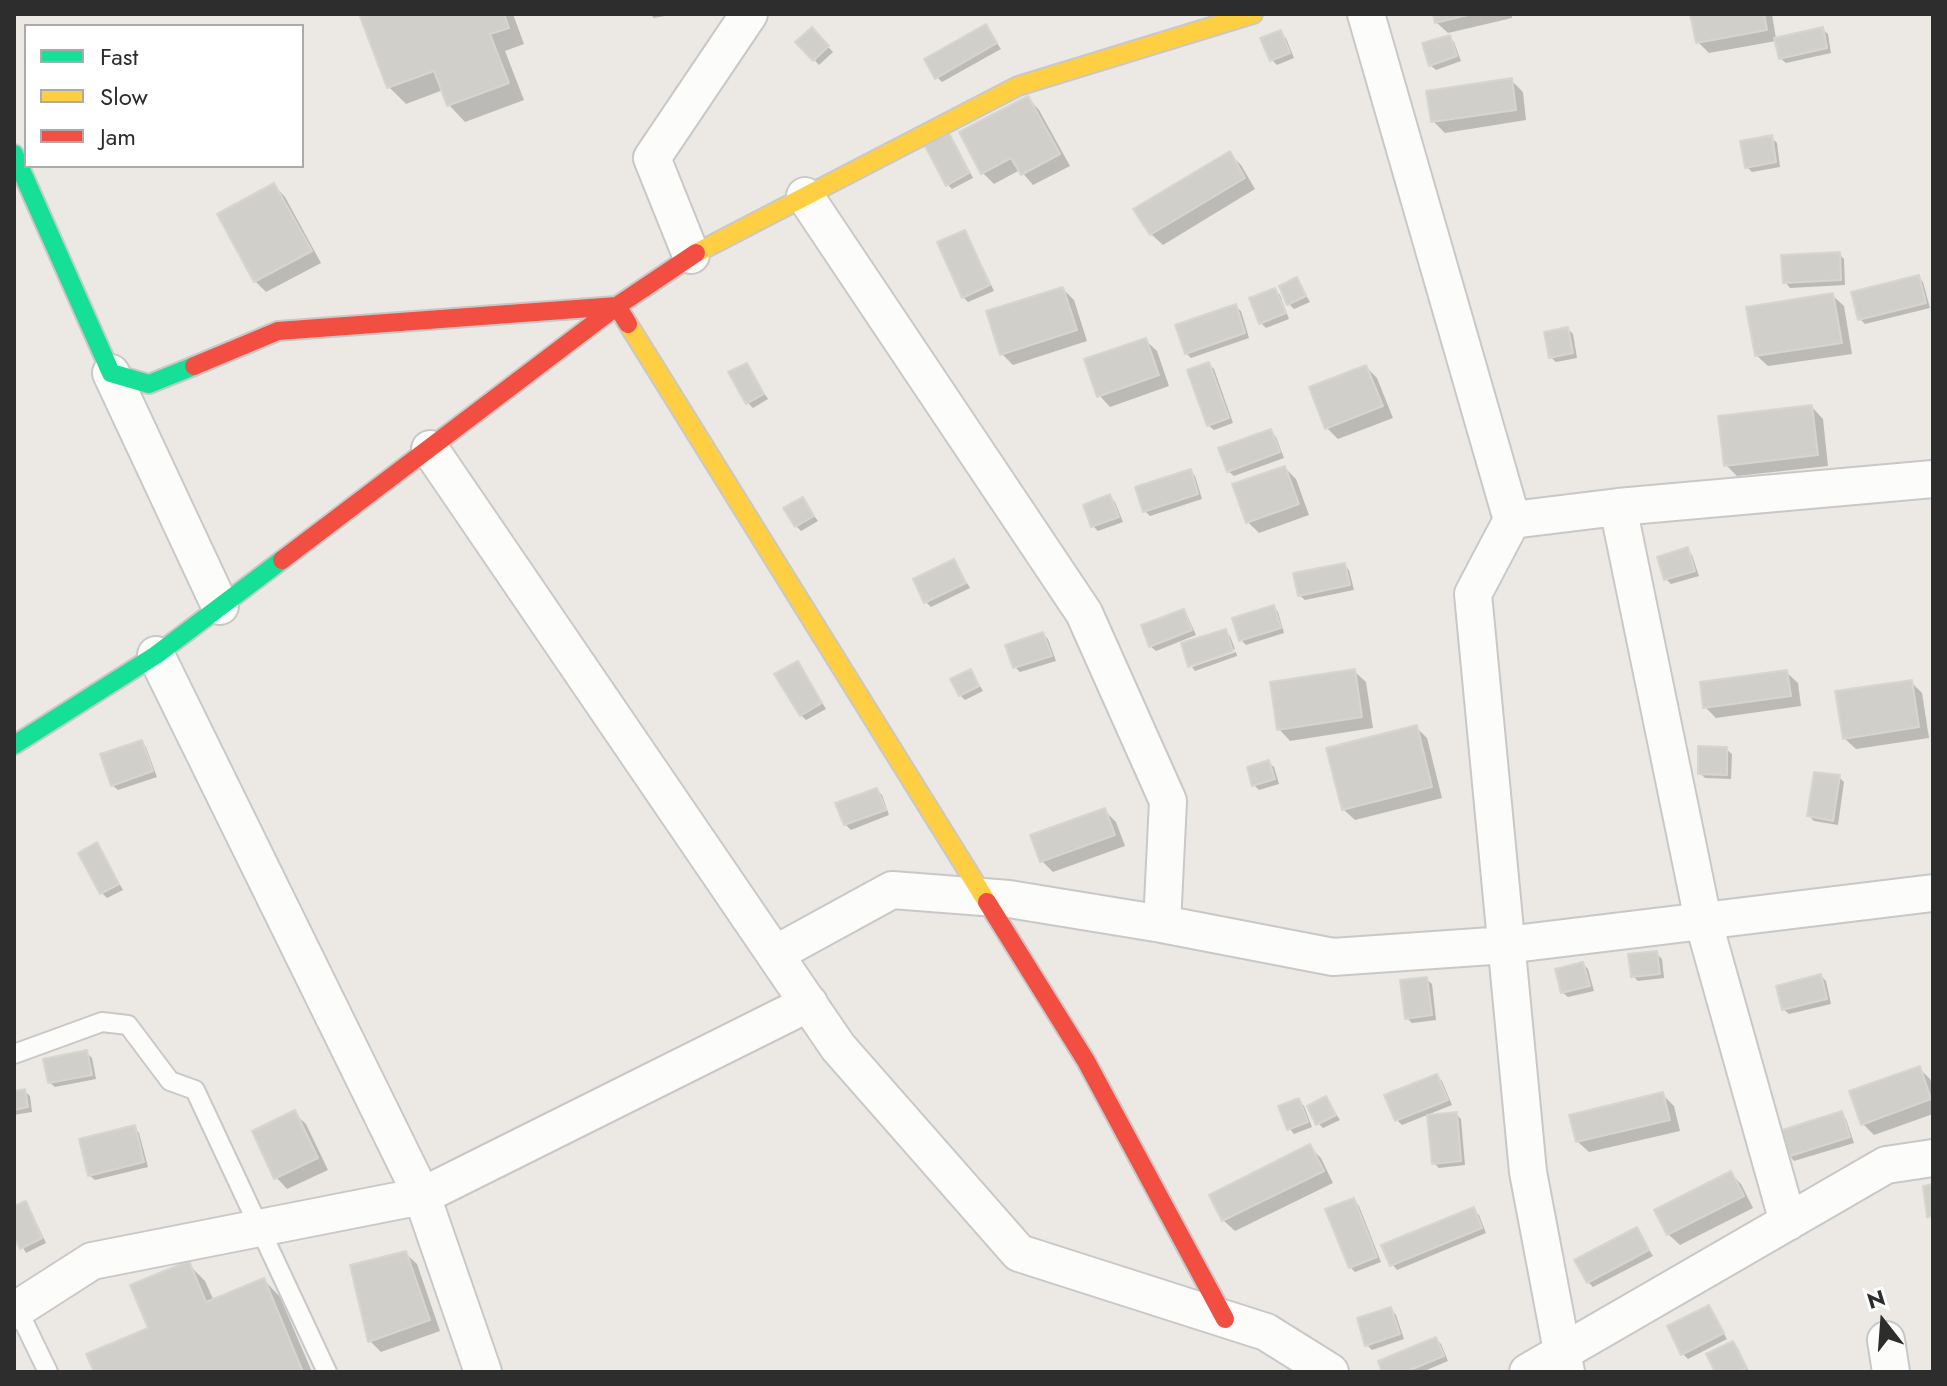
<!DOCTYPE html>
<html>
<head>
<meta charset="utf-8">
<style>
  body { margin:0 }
  #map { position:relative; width:1947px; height:1386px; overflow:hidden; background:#ece9e4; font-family:Jost,sans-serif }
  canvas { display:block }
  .frame { position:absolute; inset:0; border:16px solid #2d2d2d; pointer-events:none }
  .legend { position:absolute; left:24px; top:24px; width:280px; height:144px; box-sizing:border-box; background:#fff; border:2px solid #ababab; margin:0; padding:10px 14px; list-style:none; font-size:24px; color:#2d2d2d }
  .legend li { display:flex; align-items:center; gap:16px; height:40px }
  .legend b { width:40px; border:2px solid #ababab }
  .north { position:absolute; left:1843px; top:1282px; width:80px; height:80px; -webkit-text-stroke:6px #fff; paint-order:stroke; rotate:343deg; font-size:22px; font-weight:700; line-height:32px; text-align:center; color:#2d2d2d }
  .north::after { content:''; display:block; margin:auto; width:28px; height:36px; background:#2d2d2d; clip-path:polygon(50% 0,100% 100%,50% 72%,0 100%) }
</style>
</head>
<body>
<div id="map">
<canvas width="1947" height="1386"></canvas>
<div class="frame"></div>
<ul class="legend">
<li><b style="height:10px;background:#16e098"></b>Fast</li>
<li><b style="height:10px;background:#ffcf43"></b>Slow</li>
<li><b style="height:10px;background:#f24e42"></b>Jam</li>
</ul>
<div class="north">N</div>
</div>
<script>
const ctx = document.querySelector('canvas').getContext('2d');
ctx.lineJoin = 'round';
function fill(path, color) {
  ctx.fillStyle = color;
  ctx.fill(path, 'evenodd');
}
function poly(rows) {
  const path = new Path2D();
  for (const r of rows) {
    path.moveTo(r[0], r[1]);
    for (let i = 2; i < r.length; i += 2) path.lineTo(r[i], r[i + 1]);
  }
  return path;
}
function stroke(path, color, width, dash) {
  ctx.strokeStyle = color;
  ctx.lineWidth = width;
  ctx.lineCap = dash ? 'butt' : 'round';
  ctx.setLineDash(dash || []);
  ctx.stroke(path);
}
fill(poly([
  [361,14,513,14,524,44,505,51,524,100,465,122,449,105,443,90,406,104,389,87],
  [650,14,676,14,654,18],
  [1435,14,1512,14,1512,18,1448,33,1436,22],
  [1692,14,1772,14,1776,39,1822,29,1828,34,1831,53,1786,63,1780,58,1776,41,1709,53,1698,42],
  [986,27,1001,49,942,82,937,77],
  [812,30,833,52,819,65,798,42],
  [1280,33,1286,38,1294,58,1277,65,1272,60,1263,39],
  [1449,37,1454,42,1461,61,1436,70,1430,65],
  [1511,80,1523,92,1526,120,1445,133,1433,121],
  [1028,98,1039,110,1070,166,1033,185,1020,170,994,184,983,173],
  [1771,137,1777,143,1780,167,1752,172,1747,167],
  [954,141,973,178,952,189,947,184],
  [1230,154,1241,165,1255,189,1163,245,1151,234],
  [274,185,285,197,321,263,266,292,255,281],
  [964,232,969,238,994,291,968,302,963,297],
  [1839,254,1844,259,1845,285,1790,288,1785,282],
  [1918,277,1923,282,1930,308,1865,324,1860,319],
  [1297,280,1310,302,1294,309,1289,304],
  [1063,289,1074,300,1087,341,1013,365,1002,354],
  [1275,290,1280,295,1289,319,1266,328,1261,323],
  [1832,295,1844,306,1852,354,1768,366,1756,355],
  [1235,306,1241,311,1249,338,1191,358,1186,353],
  [1568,329,1573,334,1577,358,1556,362,1550,357],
  [1145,340,1157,351,1169,386,1110,407,1099,395],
  [1209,364,1214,369,1233,423,1214,430,1208,425],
  [746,366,768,399,753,408,748,403],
  [1366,367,1377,378,1393,418,1338,439,1327,428],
  [1812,407,1823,419,1828,466,1737,476,1726,465],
  [1271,432,1276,437,1284,458,1234,476,1228,471],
  [1285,468,1296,479,1309,515,1259,533,1248,522],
  [1190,471,1195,476,1202,499,1150,516,1145,511],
  [1110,497,1115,502,1123,522,1098,531,1093,526],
  [802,499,818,521,801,531,796,526],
  [1687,550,1692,555,1699,576,1671,584,1666,579],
  [954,561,970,588,931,607,926,602],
  [1344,565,1349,570,1354,590,1305,600,1299,595],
  [1273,607,1278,612,1284,633,1246,645,1241,640],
  [1183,611,1188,617,1196,635,1156,651,1150,646],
  [1225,631,1230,636,1235,649,1190,664],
  [1043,634,1048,639,1056,661,1020,672,1015,667],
  [1236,652,1237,656,1195,671,1192,667],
  [798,664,826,709,806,720,801,715],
  [971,671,983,691,965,700,960,695],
  [1354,671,1366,682,1373,728,1290,741,1279,729],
  [1786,672,1798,683,1801,706,1716,718,1705,707],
  [1911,682,1922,693,1929,738,1856,749,1844,738],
  [1416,727,1427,738,1442,798,1355,820,1343,809],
  [141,742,146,747,157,777,118,790,112,785],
  [1726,749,1732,754,1731,779,1705,778,1700,773],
  [1268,762,1274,767,1279,784,1259,790,1254,785],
  [1839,777,1844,782,1838,825,1814,821,1809,816],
  [877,790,882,795,889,815,851,830,845,824],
  [1105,811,1116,822,1125,846,1053,872,1042,861],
  [97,844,123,890,107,898,102,893],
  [1656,953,1662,959,1664,978,1638,981,1633,976],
  [1583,964,1588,969,1594,991,1568,997,1562,992],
  [1821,976,1826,981,1831,1004,1789,1014,1783,1009],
  [1426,979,1432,984,1436,1020,1412,1023,1407,1018],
  [87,1053,92,1058,96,1079,55,1087,49,1082],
  [1919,1068,1930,1079,1933,1087,1933,1114,1874,1135,1863,1124],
  [1436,1076,1442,1081,1452,1105,1402,1125,1397,1120],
  [24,1091,30,1096,32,1112,14,1115,14,1093],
  [1662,1094,1674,1106,1680,1131,1589,1152,1577,1141],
  [1326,1098,1340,1120,1323,1128,1318,1123],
  [1298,1100,1304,1106,1312,1127,1294,1134,1289,1128],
  [294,1113,306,1124,328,1170,287,1189,276,1177],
  [1456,1114,1461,1119,1465,1165,1439,1168,1434,1163],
  [1841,1114,1846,1119,1854,1143,1794,1161,1789,1155],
  [134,1127,139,1133,148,1167,95,1180,89,1175],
  [1310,1147,1321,1158,1333,1183,1235,1231,1223,1220],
  [1730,1173,1741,1184,1753,1208,1680,1245,1668,1234],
  [1354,1201,1359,1206,1381,1262,1355,1272,1350,1267],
  [25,1204,30,1209,46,1243,26,1253,14,1231,14,1208],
  [1473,1210,1479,1215,1486,1233,1397,1270,1392,1264],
  [1636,1229,1653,1256,1593,1287,1588,1282],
  [405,1253,417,1264,440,1331,381,1352,370,1341],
  [188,1264,205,1281,214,1301,264,1280,280,1297,312,1372,96,1372,150,1329],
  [1708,1307,1727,1339,1688,1359,1683,1354],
  [1391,1309,1396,1315,1404,1339,1372,1350,1367,1345],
  [1436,1339,1441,1344,1448,1361,1422,1372,1384,1372],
  [1733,1343,1738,1348,1749,1372,1717,1372]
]), '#0003');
const building = poly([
  [359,14,504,14,509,28,490,34,509,83,447,106,434,71,387,88,359,14],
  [1433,14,1472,14,1435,23,1433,14],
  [1690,14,1764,14,1767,30,1696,43,1690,14],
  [986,24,997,43,935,79,924,59,986,24],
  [812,27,829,46,813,61,795,42,812,27],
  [1823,27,1827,48,1779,59,1774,38,1823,27],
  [1281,30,1290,53,1270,61,1260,38,1281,30],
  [1450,35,1457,56,1429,66,1422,43,1450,35],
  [1512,78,1516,110,1431,122,1426,91,1512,78],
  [1028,96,1060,154,1021,175,1011,158,981,174,959,132,1028,96],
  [949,133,969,173,946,186,925,146,949,133],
  [1772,135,1776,162,1745,168,1740,141,1772,135],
  [1230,151,1245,178,1150,235,1133,209,1230,151],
  [274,183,312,251,254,282,217,214,274,183],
  [965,230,990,285,962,298,937,242,965,230],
  [1840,252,1841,280,1783,283,1781,255,1840,252],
  [1919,275,1926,303,1858,320,1851,292,1919,275],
  [1297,277,1306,296,1287,305,1279,286,1297,277],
  [1063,287,1077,330,1000,355,986,311,1063,287],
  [1275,288,1286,313,1259,324,1249,298,1275,288],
  [1833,293,1842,343,1755,356,1746,307,1833,293],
  [1236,304,1245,333,1185,354,1175,325,1236,304],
  [1568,327,1573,353,1549,358,1544,332,1568,327],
  [1146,338,1159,375,1097,397,1084,359,1146,338],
  [1209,362,1229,418,1207,426,1187,370,1209,362],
  [747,363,764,394,746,404,728,372,747,363],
  [1366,365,1383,406,1325,429,1309,387,1366,365],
  [1812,405,1818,455,1724,466,1718,416,1812,405],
  [1271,429,1280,452,1227,472,1218,448,1271,429],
  [1285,466,1299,504,1246,523,1232,484,1285,466],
  [1191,469,1198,494,1143,512,1135,487,1191,469],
  [1110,494,1119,517,1091,527,1083,505,1110,494],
  [803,497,814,516,795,527,783,508,803,497],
  [1688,547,1695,571,1664,580,1657,557,1688,547],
  [954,559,966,583,924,603,913,579,954,559],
  [1345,563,1350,585,1298,596,1293,573,1345,563],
  [1274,605,1281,628,1239,641,1232,618,1274,605],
  [1184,609,1192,630,1149,647,1141,625,1184,609],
  [1226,629,1233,651,1188,667,1181,643,1226,629],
  [1043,632,1052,656,1013,668,1005,645,1043,632],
  [798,661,822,703,800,716,774,674,798,661],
  [971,669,979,686,959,696,950,679,971,669],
  [1355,669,1362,717,1277,730,1270,682,1355,669],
  [1787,670,1791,696,1703,708,1700,682,1787,670],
  [1912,680,1919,727,1843,739,1835,691,1912,680],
  [1417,725,1432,787,1342,810,1326,748,1417,725],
  [142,740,153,771,111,786,100,754,142,740],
  [1698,746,1727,747,1727,775,1698,774,1698,746],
  [1269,760,1275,779,1252,786,1247,767,1269,760],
  [1814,772,1840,775,1833,821,1807,816,1814,772],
  [877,788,886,810,844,825,835,803,877,788],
  [1105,808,1115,835,1040,862,1030,835,1105,808],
  [97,842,119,884,100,894,78,853,97,842],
  [1657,951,1660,974,1631,977,1628,954,1657,951],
  [1583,962,1590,986,1561,993,1555,969,1583,962],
  [1821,974,1827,999,1782,1010,1776,986,1821,974],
  [1427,977,1432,1015,1405,1019,1400,980,1427,977],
  [87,1050,92,1075,48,1083,43,1059,87,1050],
  [1920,1066,1931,1099,1861,1125,1849,1091,1920,1066],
  [1437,1074,1448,1100,1395,1121,1384,1095,1437,1074],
  [25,1089,28,1107,14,1110,14,1091,25,1089],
  [1663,1092,1670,1120,1576,1142,1569,1115,1663,1092],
  [1326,1096,1336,1115,1316,1125,1307,1106,1326,1096],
  [1299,1098,1308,1122,1287,1130,1278,1106,1299,1098],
  [295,1110,318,1158,274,1179,252,1131,295,1110],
  [1842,1111,1850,1137,1787,1157,1779,1131,1842,1111],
  [1457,1112,1461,1161,1432,1164,1427,1115,1457,1112],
  [135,1125,144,1162,88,1176,79,1139,135,1125],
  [1310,1144,1324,1171,1222,1221,1209,1195,1310,1144],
  [1731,1171,1744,1196,1667,1235,1654,1210,1731,1171],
  [1933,1184,1933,1216,1927,1217,1923,1186,1933,1184],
  [1354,1198,1377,1257,1349,1268,1325,1209,1354,1198],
  [26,1201,42,1238,20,1249,14,1236,14,1206,26,1201],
  [1474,1207,1482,1228,1390,1266,1381,1245,1474,1207],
  [1637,1227,1649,1250,1587,1283,1574,1260,1637,1227],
  [406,1251,430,1320,368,1342,350,1265,406,1251],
  [189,1261,206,1302,264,1278,303,1372,94,1372,86,1354,148,1328,130,1285,189,1261],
  [1709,1305,1724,1333,1681,1355,1667,1326,1709,1305],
  [1391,1307,1400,1334,1365,1346,1357,1318,1391,1307],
  [1436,1337,1444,1356,1405,1372,1382,1372,1378,1361,1436,1337],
  [1733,1341,1747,1368,1739,1372,1715,1372,1706,1354,1733,1341]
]);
fill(building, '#d1cfca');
stroke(building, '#d7d5d0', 2);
const lane = poly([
  [14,1054,102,1022,128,1025,170,1081,195,1090,327,1372],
  [16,1306,48,1372]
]);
const street = poly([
  [1366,14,1512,520,1473,594,1528,1172,1566,1372],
  [805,196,1084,613,1168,801,1162,924],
  [691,255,652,158,749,14],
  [111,373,220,606],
  [430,449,838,1047,1019,1253,1266,1332,1330,1372],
  [1618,507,1703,920,1788,1222],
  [1512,520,1618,507,1933,479],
  [156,655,422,1196,483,1372],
  [775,954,892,890,1009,899,1162,924,1333,957,1506,945,1933,893],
  [14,1311,92,1261,422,1196,809,1003],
  [1886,1340,1891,1372],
  [1528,1372,1886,1165,1933,1158]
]);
const fast = poly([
  [14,154,111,373,149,384,194,366],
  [14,745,156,655,282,560]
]);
const slow = poly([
  [696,253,1018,86,1253,14],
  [628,324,987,902]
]);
const jam = poly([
  [194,366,278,331,617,306,628,324],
  [282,560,617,306,696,253],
  [987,902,1086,1061,1225,1319]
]);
stroke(lane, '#c9c8c8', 22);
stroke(street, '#c9c8c8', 40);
stroke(fast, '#c9c8c8', 22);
stroke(slow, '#c9c8c8', 22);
stroke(jam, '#c9c8c8', 22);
stroke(lane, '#fcfcfb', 18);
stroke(street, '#fcfcfb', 36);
stroke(fast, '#16e098', 18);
stroke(slow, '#ffcf43', 18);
stroke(jam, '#f24e42', 18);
</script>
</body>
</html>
